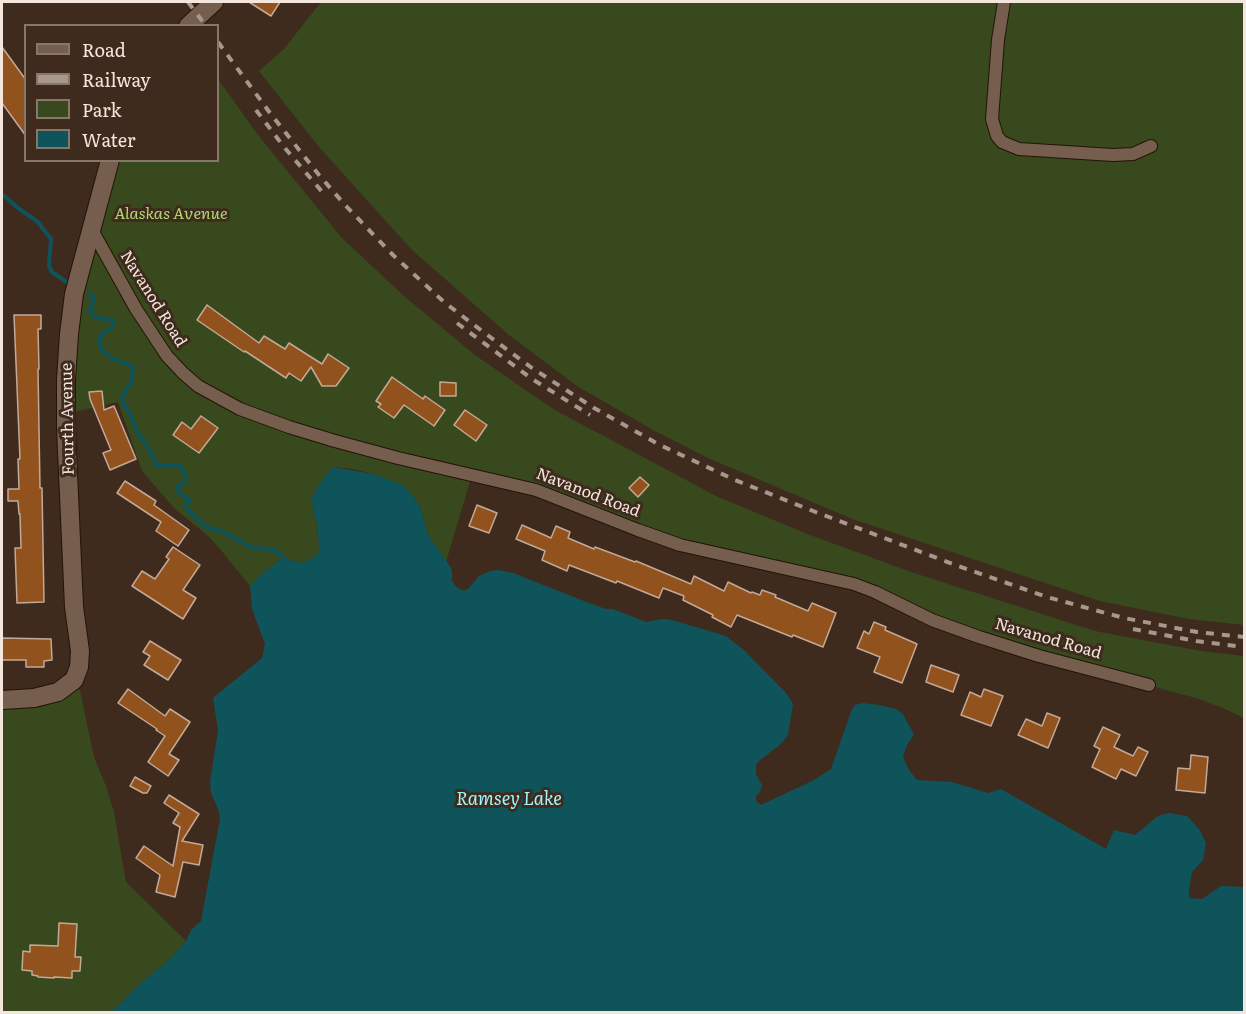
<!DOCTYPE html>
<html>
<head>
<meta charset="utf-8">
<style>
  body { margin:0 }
  #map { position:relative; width:1246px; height:1014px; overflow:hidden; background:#3f2b1d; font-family:Literata,serif }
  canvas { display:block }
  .frame { position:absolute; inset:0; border:3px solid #f4e6dd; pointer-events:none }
  .legend { position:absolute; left:24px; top:24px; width:195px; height:138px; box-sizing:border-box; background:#3f2b1d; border:2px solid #87766a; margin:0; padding:8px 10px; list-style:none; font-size:18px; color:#f4e6dd }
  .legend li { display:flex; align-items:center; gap:12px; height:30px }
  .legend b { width:30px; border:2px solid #87766a }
</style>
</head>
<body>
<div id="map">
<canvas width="1246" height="1014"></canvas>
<div class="frame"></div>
<ul class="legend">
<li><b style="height:8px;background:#755e4e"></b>Road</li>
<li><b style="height:8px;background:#a7978c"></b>Railway</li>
<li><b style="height:16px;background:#37491d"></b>Park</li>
<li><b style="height:16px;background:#0e545a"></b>Water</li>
</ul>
</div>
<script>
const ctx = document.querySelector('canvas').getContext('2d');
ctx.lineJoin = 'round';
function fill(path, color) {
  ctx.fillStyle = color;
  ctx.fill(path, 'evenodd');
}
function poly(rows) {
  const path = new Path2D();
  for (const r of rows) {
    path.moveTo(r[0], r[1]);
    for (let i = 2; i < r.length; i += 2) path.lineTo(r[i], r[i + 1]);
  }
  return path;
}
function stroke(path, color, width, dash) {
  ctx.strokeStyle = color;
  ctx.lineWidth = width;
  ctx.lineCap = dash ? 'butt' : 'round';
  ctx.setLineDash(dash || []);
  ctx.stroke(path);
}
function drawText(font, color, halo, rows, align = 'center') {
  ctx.font = font + ' Literata,serif';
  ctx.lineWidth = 6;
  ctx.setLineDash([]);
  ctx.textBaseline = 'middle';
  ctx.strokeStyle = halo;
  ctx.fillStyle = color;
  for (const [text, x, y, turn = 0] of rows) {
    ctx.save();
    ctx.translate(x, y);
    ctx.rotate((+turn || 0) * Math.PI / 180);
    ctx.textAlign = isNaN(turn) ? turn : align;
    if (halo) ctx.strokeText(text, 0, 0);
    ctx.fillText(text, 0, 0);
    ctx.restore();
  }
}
fill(poly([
  [321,2,1244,2,1244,625,1189,619,1100,601,855,520,710,459,653,430,577,386,509,335,412,250,319,147,259,71,284,49],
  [218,79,258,135,342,238,405,297,475,355,553,409,718,497,810,535,911,572,1095,631,1201,651,1244,656,1244,718,1223,708,1196,698,1039,656,875,592,699,550,590,511,472,475,446,562,428,535,421,509,414,497,374,474,353,469,332,467,313,510,317,523,319,547,318,555,302,563,292,561,284,557,264,572,250,586,220,549,207,535,174,508,142,471,118,402,65,414,65,379,109,161,218,160],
  [73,680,80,691,94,757,106,786,114,812,126,882,186,941,168,961,138,985,123,1001,114,1009,106,1012,4,1012,2,1010,2,699]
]), '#37491d');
fill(poly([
  [332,467,374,474,403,485,414,497,421,509,428,535,450,566,452,571,452,581,456,587,464,591,469,588,479,576,490,571,499,570,513,573,589,603,606,609,613,609,646,622,663,619,672,620,726,636,745,651,787,694,793,704,788,735,781,744,760,760,756,765,756,774,762,785,760,792,756,796,756,801,761,805,814,780,831,769,852,709,855,705,863,703,879,705,896,709,903,714,914,735,908,743,903,757,909,770,917,780,952,782,988,793,1001,789,1106,849,1114,830,1135,835,1158,816,1169,813,1187,816,1199,829,1206,843,1203,860,1192,872,1189,890,1189,898,1202,899,1221,886,1244,887,1244,1012,106,1012,114,1009,123,1001,138,985,168,961,186,941,191,930,201,921,220,819,218,809,211,793,210,782,218,730,213,698,262,658,265,644,252,609,250,586,264,572,284,557,292,561,302,563,318,555,319,547,317,523,313,510,312,498,318,486]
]), '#0e545a');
stroke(poly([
  [2,194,18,208,38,222,43,229,51,239,49,266,52,272,71,285],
  [89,293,94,299,90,312,97,318,112,320,114,325,99,337,99,343,102,350,110,357,133,367,131,384,126,389,122,398,124,405,129,412,139,434,152,454,156,465,180,465,186,476,184,483,177,487,180,494,190,500,186,504,188,510,206,527,221,531,253,548,269,549,278,552,284,557]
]), '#0e545a', 4);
const building = poly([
  [249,2,280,2,271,16,249,2],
  [2,47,26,80,26,136,2,103,2,47],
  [207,305,259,343,264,336,285,349,289,343,322,364,328,354,349,368,336,386,322,386,311,367,301,381,289,373,286,378,245,351,244,352,197,320,207,305],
  [14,315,41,315,41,329,38,329,39,369,38,369,40,488,42,488,44,602,17,603,15,548,21,548,20,514,19,514,18,501,8,501,8,489,19,489,18,459,20,459,14,315],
  [392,377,423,399,425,396,445,410,434,426,404,405,394,418,378,407,381,404,376,401,392,377],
  [440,382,456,383,456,396,440,396,440,382],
  [102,391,104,410,114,406,136,459,110,470,103,453,111,450,90,399,89,392,102,391],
  [465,410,487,425,476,441,454,425,465,410],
  [201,416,218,428,199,453,173,435,182,422,191,429,201,416],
  [640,477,649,485,638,497,629,488,640,477],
  [125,481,156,501,154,505,189,530,178,546,156,531,161,522,117,493,125,481],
  [477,505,497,513,489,533,469,526,477,505],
  [522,525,551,538,556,526,570,532,568,538,594,549,595,547,635,562,636,561,691,584,694,576,724,591,728,582,751,593,752,592,760,595,762,590,776,595,775,597,808,611,812,603,836,613,823,647,793,635,792,637,737,615,731,627,712,617,713,615,683,600,684,596,663,588,659,598,617,581,616,583,569,565,567,571,542,560,545,551,516,539,522,525],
  [173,547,200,565,183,590,196,598,183,619,132,586,142,571,155,579,169,559,166,557,173,547],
  [874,622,886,627,885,630,917,644,902,683,874,672,880,657,857,648,864,631,869,634,874,622],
  [2,638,51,639,52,660,44,661,44,667,26,667,26,660,2,660,2,638],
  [150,641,181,660,168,680,144,665,150,656,143,652,150,641],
  [931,665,959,675,953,692,926,682,931,665],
  [128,689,165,716,170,709,190,722,169,754,179,760,168,776,148,762,165,736,156,730,157,729,118,703,128,689],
  [984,689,1003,696,991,726,961,715,970,692,981,697,984,689],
  [1047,713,1060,718,1048,748,1018,735,1026,719,1042,726,1047,713],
  [1103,727,1120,735,1114,747,1133,756,1138,747,1148,752,1136,776,1121,769,1116,779,1092,767,1100,749,1094,746,1103,727],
  [1191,755,1208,757,1205,793,1176,790,1178,768,1190,769,1191,755],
  [135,777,151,786,147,793,143,793,130,786,135,777],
  [169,795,199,814,182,841,203,845,199,865,183,862,175,897,156,892,160,875,136,858,144,846,173,866,180,827,173,823,179,813,164,803,169,795],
  [59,923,77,924,75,957,81,957,80,971,72,971,72,978,54,977,54,978,38,977,38,976,32,975,32,971,22,970,23,951,30,952,30,945,58,946,59,923]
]);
fill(building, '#92521e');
stroke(building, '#c3a998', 1.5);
const street = poly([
  [1004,2,998,40,992,119,997,136,1002,142,1019,149,1113,155,1133,154,1151,146],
  [92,230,136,309,167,356,183,373,198,386,240,409,289,427,335,441,398,458,536,490,638,530,680,545,854,584,875,592,932,620,979,637,1039,656,1149,685]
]);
const secondary = poly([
  [188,26,214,2],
  [2,700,34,698,58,692,74,680,79,667,80,651,74,607,66,428,66,380,69,334,74,294,110,160]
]);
stroke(street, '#251306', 14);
stroke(secondary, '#251306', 20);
stroke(street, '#755e4e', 12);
stroke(secondary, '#755e4e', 18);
stroke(poly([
  [188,2,206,26],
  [218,42,270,113,319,175,345,205,393,255,444,302,474,325,532,368,594,408,660,445,735,480,813,511,958,566,1047,597,1124,618,1197,632,1244,637],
  [256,110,284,147,324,194],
  [457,323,532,379,590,415],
  [1133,629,1196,641,1244,647]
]), '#a7978c', 4, [8, 8]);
drawText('italic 16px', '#aed873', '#3f2b1d', [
  ["Alaskas Avenue",171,214]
]);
drawText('16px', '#f4e6dd', '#3f2b1d', [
  ["Navanod Road",153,299,58],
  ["Fourth Avenue",68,419,-91],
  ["Navanod Road",588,493,21],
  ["Navanod Road",1048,639,16]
]);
drawText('italic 18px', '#a0f5fd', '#3f2b1d', [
  ["Ramsey Lake",509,800]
]);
</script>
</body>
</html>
